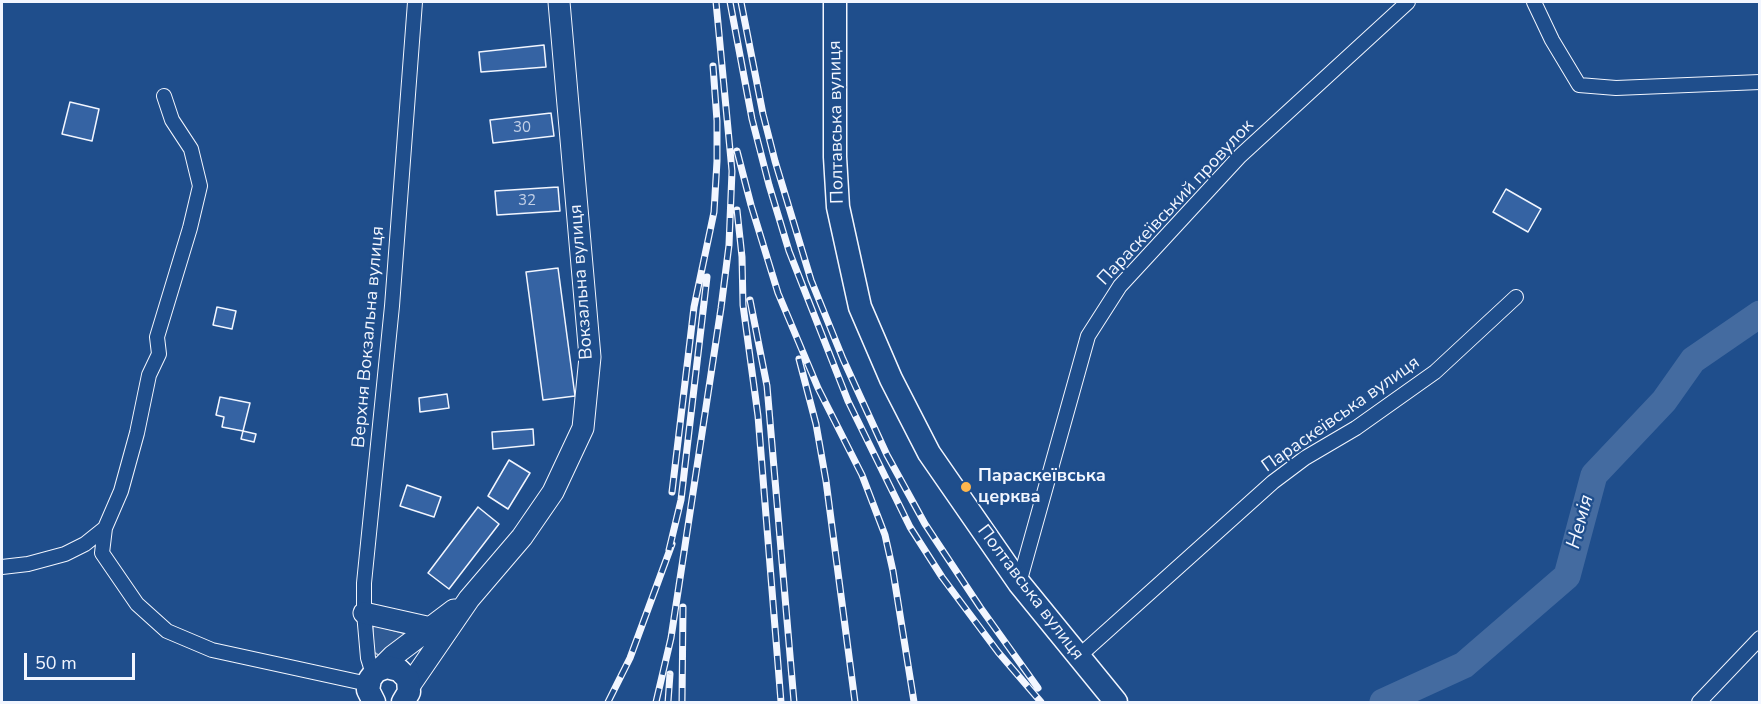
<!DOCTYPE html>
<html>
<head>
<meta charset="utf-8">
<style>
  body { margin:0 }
  #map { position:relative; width:1761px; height:704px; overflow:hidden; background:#1f4e8c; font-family:"Nunito Sans",sans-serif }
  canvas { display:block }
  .frame { position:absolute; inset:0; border:3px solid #f2f6ff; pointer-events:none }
  .scale { position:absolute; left:24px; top:653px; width:111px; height:27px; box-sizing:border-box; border:3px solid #f2f6ff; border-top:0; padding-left:8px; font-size:18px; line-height:21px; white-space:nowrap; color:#f2f6ff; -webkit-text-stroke:4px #1f4e8c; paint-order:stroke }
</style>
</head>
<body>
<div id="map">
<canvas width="1761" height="704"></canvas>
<div class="frame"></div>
<div class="scale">50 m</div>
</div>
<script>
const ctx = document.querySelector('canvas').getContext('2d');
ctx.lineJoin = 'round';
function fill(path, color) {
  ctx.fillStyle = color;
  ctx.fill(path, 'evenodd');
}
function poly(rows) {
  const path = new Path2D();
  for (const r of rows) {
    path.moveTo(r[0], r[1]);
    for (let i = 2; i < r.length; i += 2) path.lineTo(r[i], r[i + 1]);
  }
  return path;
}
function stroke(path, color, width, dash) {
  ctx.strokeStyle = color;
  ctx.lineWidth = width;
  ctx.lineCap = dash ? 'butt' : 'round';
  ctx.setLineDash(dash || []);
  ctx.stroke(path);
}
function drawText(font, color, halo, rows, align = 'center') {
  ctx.font = font + ' "Nunito Sans",sans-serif';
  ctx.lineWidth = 4.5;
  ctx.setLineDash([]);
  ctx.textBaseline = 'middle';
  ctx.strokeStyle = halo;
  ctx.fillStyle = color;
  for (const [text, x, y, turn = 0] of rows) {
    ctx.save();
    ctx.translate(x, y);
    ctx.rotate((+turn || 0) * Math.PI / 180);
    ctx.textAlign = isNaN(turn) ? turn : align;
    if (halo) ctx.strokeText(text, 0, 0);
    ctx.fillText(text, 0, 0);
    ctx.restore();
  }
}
const built = poly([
  [373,625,410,635,380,656,372,651,373,625]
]);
fill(built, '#305b95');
stroke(built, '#a8bbd7', 1.5);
stroke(poly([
  [1383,702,1464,665,1567,576,1594,475,1664,401,1693,360,1760,314]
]), '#446ba0', 27);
const building = poly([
  [544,45,546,67,481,72,479,52,544,45],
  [70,102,99,109,92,141,62,134,70,102],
  [551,113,554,136,493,143,490,120,551,113],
  [558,187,560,211,497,215,495,191,558,187],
  [1506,189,1541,209,1528,232,1493,212,1506,189],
  [558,268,575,396,543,400,526,272,558,268],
  [217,307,236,311,232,329,213,325,217,307],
  [447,394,449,408,420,412,419,398,447,394],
  [220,397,250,403,243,431,222,427,224,417,216,415,220,397],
  [533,429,534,445,493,449,492,432,533,429],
  [243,431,256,434,254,442,241,439,243,431],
  [509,460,530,473,508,509,488,496,509,460],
  [407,485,441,497,434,517,400,506,407,485],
  [478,507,499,524,449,589,428,573,478,507]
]);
fill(building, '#3563a3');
stroke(building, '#f2f6ff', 1.5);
const minor = poly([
  [1534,2,1552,40,1579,85,1616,88,1760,82],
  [164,96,172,120,191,149,200,186,190,228,157,337,159,354,149,375,137,433,121,491,105,528,102,553,137,604,167,631,212,650,368,684],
  [2,567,28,564,65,554,85,544,105,528],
  [1019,583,1088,336,1120,286,1240,156,1408,2],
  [1078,657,1273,482,1305,458,1356,428,1435,372,1516,297],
  [373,674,368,658,364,613,364,583,392,306,415,2],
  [1699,702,1760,638]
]);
const primary = poly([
  [364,613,431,628],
  [381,668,393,656,454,610],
  [410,685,469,599,522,537,553,492,583,428,590,357,559,2]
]);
const trunk = poly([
  [835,2,835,157,838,207,860,307,891,379,929,453,1019,583,1116,702],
  [374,702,368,690,370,679,376,671,387,667,399,670,408,679,409,692,403,702]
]);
stroke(minor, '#f2f6ff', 16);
stroke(primary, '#f2f6ff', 23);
stroke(trunk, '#f2f6ff', 25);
stroke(minor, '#1f4e8c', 14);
stroke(primary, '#1f4e8c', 21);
stroke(trunk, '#1f4e8c', 22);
const rail = poly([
  [730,2,752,119,769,185,789,251,848,401,910,527,942,577,998,652,1041,702],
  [741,2,763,114,775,161,811,280,843,359,887,455,925,524,980,607,1038,688],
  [737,151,751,205,778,293,818,388,862,475,885,535,893,571,914,702],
  [737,210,742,257,743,305,758,416,781,702],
  [750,300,767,386,794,702],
  [799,359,816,424,826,481,855,702],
  [672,492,694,307,714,212,717,161,717,121,713,66],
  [669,550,681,500,707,277],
  [608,702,630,658,672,544],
  [656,702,671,638,721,308,729,245,732,171,716,2],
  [668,702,670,674],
  [682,702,683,607]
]);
stroke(rail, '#f2f6ff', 7);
stroke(rail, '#1f4e8c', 4.5, [14]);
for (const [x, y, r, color] of [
  [966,487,6,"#ffb74d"]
]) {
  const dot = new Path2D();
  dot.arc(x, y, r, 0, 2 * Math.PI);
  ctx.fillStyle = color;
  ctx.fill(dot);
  stroke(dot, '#1f4e8c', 2);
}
drawText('15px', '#c3d1e8', null, [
  ["30",522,128],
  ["32",527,201]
]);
drawText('18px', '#f2f6ff', '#1f4e8c', [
  ["Полтавська вулиця",837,122,-91],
  ["Параскеївський провулок",1176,203,-47],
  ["Вокзальна вулиця",582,282,-94],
  ["Верхня Вокзальна вулиця",369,337,-85],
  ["Параскеївська вулиця",1341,415,-35],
  ["Полтавська вулиця",1030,593,53]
]);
drawText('bold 18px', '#f2f6ff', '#1f4e8c', [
  ["Параскеївська",978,477],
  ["церква",978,498]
], 'left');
drawText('italic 20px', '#f2f6ff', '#1f4e8c', [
  ["Немія",1581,522,-75]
]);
</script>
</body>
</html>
